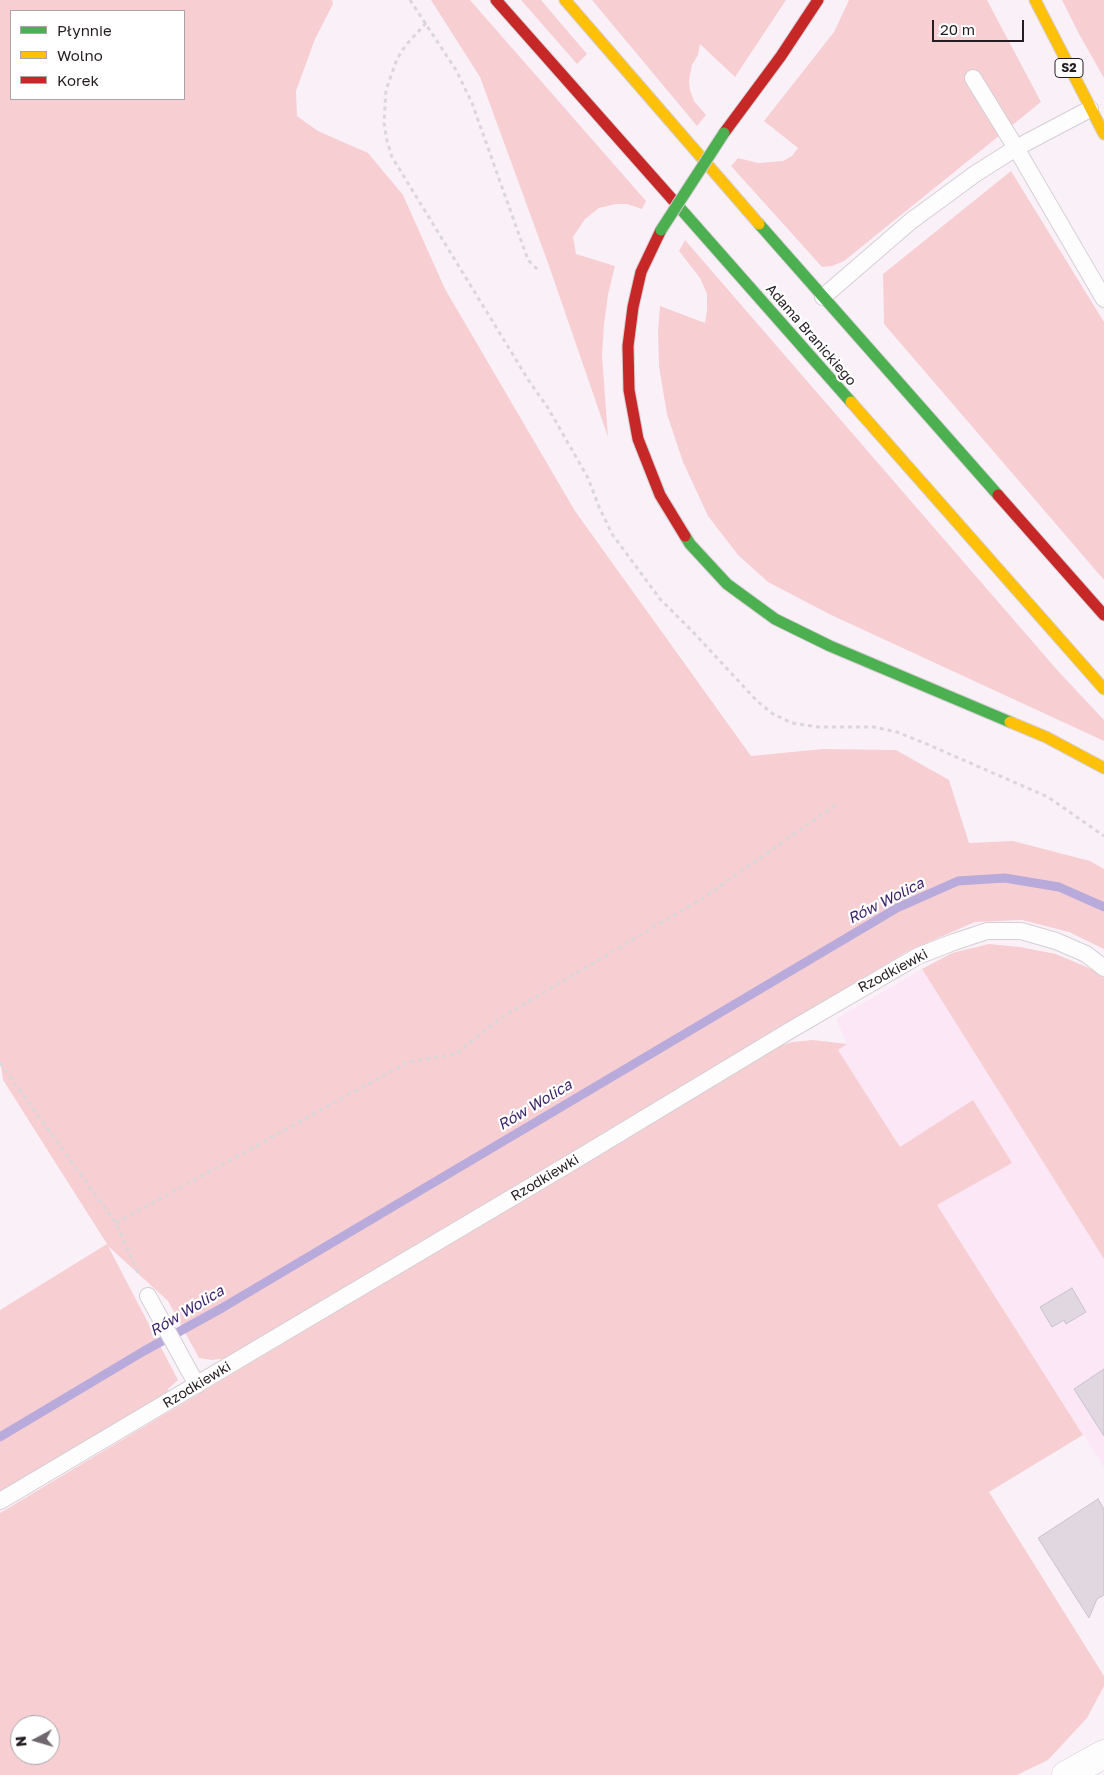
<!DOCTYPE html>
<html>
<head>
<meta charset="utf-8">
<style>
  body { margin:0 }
  #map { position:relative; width:1104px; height:1775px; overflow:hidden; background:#faf1f8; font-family:"Golos Text",sans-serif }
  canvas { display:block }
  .legend { position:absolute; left:10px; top:10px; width:175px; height:90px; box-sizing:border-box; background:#fff; border:1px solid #a7a5a7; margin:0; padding:6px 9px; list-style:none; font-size:15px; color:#241d22 }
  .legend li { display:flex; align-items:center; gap:10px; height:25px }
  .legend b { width:25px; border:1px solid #a7a5a7 }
  .north { position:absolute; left:10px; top:1715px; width:50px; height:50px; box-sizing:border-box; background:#fff; border:1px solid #a7a5a7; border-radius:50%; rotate:264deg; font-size:14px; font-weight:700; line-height:20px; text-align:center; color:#241d22 }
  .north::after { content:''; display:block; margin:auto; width:18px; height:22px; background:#6f676d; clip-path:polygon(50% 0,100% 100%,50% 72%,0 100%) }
  .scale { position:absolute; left:932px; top:20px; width:92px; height:22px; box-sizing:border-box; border:2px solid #241d22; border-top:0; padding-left:6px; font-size:15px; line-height:18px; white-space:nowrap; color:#241d22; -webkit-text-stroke:4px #fff; paint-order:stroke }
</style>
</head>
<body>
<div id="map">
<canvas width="1104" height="1775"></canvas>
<ul class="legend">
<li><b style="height:6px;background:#4caf50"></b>Płynnie</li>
<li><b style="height:6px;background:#ffc107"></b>Wolno</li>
<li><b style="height:6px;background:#c62828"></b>Korek</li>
</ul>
<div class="north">N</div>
<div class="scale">20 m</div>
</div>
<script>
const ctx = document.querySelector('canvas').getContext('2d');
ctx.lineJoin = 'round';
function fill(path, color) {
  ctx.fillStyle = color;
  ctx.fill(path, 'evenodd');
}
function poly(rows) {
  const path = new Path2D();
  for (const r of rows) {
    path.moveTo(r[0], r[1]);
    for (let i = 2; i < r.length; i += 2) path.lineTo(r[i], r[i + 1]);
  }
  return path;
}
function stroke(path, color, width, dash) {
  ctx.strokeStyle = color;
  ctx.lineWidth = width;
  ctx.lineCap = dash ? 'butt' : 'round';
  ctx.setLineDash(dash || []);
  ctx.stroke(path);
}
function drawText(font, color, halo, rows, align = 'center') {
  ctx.font = font + ' "Golos Text",sans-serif';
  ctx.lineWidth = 4.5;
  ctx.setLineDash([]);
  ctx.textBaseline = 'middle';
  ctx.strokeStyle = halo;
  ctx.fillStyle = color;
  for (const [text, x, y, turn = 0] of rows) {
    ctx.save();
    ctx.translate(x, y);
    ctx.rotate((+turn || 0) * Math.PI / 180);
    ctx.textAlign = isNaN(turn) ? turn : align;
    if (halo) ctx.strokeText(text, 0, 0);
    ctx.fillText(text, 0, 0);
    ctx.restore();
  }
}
fill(poly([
  [922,969,1104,1259,1104,1467,838,1050,847,1044,836,1019]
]), '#fbe7f6');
fill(poly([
  [0,0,332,0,333,4,315,39,296,91,297,116,318,131,368,153,403,195,445,289,575,511,751,756,823,749,896,750,949,780,969,843,1013,841,1090,861,1104,869,1104,949,1069,932,1022,920,975,922,908,951,229,1358,212,1360,199,1358,168,1301,108,1246,178,1380,168,1389,170,1394,0,1492,0,1310,107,1244,3,1080,0,1060],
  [11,11,184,11,184,99,11,99],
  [431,0,470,0,646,201,642,209,627,204,616,204,599,208,585,219,573,237,576,254,615,266,608,295,604,325,602,355,608,437,548,263,480,77],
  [521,0,541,0,587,54,577,64],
  [592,0,786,0,735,77,700,44,698,55,692,65,689,80,690,90,694,101,706,115,697,126],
  [849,0,987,0,1041,102,844,261,832,266,822,267,731,166,738,158,758,163,783,161,792,156,798,148,764,121,834,32],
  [1062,0,1104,0,1104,78,1079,34],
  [1011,171,1104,322,1104,580,884,324,883,274],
  [685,240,1058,671,1104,720,1104,741,829,614,768,582,738,555,708,516,683,462,667,414,659,367,658,332,660,306,705,323,707,310,707,294,700,278,679,251],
  [989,944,1020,947,1056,954,1096,971,1104,978,1104,1259,922,969,952,953],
  [813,1040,847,1044,838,1050,900,1147,973,1100,1012,1163,937,1205,1083,1435,989,1492,1104,1676,1104,1686,1087,1718,1048,1760,1017,1775,0,1775,0,1513,725,1078,783,1045,792,1042],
  [20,1725,50,1725,50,1755,20,1755]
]), '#f7cfd3');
stroke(poly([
  [0,1437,144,1351,222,1308,897,908,958,881,1005,878,1059,887,1104,907]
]), '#b8aadb', 9);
const building = poly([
  [1072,1288,1086,1312,1066,1324,1064,1320,1052,1327,1040,1307,1072,1288],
  [1104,1369,1104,1436,1074,1389,1104,1369],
  [1098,1499,1104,1509,1104,1595,1097,1599,1089,1618,1038,1538,1098,1499]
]);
fill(building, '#e0d7e0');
stroke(building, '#cac3ca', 1);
const lane = poly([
  [973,78,1016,148,1104,299],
  [823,297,911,221,975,174,1016,148,1090,109],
  [148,1296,197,1385],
  [0,1501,572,1162,789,1031,918,956,951,943,987,931,1021,931,1056,941,1086,954,1104,968]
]);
const street = poly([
  [1066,1775,1104,1754]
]);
const fast = poly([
  [672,199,851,402],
  [759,224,998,495],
  [685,536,690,544,727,584,775,619,830,646,1010,722]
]);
const slow = poly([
  [565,0,759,224],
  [1035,0,1104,134],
  [851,402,1104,689],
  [1010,722,1046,737,1104,768]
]);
const jam = poly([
  [496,0,672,199],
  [724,133,781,56,818,0],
  [661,230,641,272,633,307,628,346,629,390,638,439,660,495,685,536],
  [998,495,1104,615]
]);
stroke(lane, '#d6ced4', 18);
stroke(street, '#d6ced4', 29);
stroke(fast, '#d6ced4', 13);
stroke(slow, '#d6ced4', 13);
stroke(jam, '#d6ced4', 13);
stroke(poly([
  [410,0,456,70,472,103,528,260,538,270],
  [426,23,406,45,397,59,386,90,384,123,387,141,392,157,529,381,548,408,588,478,599,507,612,534,660,599,693,632,757,701,773,714,792,723,818,727,874,727,897,732,929,745,1048,797,1104,836],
  [0,1063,116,1223,139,1275],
  [116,1223,408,1062,456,1054,502,1017,703,898,837,804]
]), '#d9d7d9', 3, [4, 4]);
stroke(lane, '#fefdfe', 16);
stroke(street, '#fefdfe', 28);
stroke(fast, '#4caf50', 11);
stroke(slow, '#ffc107', 11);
stroke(jam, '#c62828', 11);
const fastBridge = poly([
  [661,230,724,133]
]);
stroke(fastBridge, '#d6ced4', 13, []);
stroke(fastBridge, '#4caf50', 11);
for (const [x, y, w] of [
  [1069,68,28]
]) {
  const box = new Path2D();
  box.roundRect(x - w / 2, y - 9.5, w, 19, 4);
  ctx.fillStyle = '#fff';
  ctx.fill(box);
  stroke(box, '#241d22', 1);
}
drawText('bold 12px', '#241d22', null, [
  ["S2",1069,68]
]);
drawText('14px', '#241d22', '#fff', [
  ["Adama Branickiego",811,335,49],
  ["Rzodkiewki",893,971,-28],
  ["Rzodkiewki",545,1178,-31],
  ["Rzodkiewki",197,1385,-31]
]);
drawText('italic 15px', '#3a1f6c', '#fff', [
  ["Rów Wolica",886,901,-27],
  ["Rów Wolica",535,1105,-31],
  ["Rów Wolica",187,1311,-31]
]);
</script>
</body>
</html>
